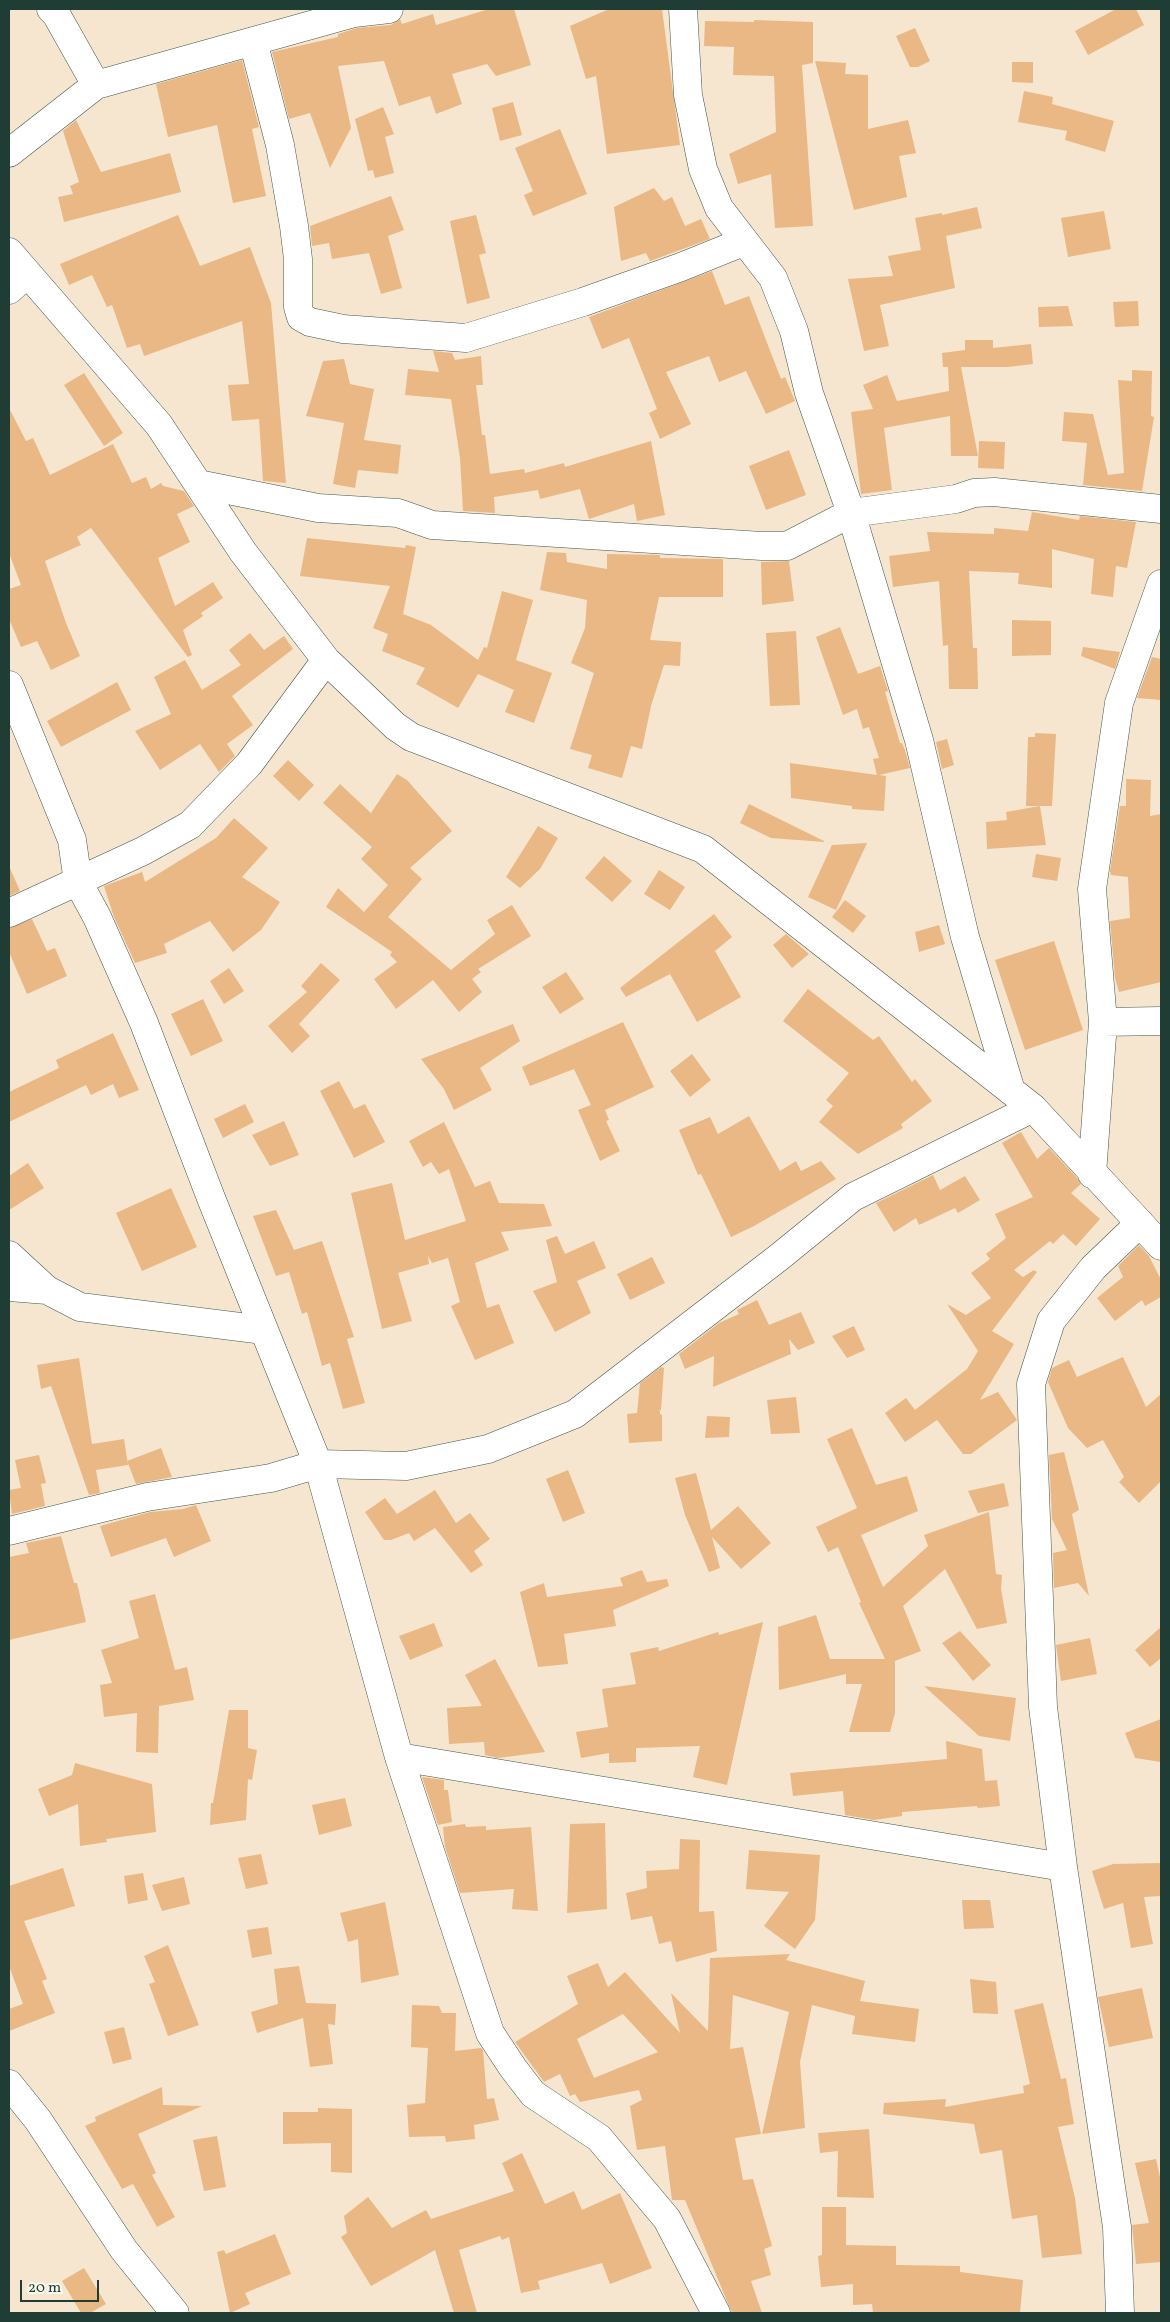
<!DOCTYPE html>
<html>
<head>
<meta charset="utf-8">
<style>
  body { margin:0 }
  #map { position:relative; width:1170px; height:2322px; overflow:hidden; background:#f6e6cf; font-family:Vollkorn,serif }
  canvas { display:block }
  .frame { position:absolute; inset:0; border:10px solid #1f3d34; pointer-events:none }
  .scale { position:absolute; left:20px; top:2280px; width:79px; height:22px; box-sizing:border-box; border:2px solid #1f3d34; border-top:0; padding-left:6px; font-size:15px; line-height:18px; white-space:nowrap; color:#1f3d34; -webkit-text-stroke:4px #fbf7ec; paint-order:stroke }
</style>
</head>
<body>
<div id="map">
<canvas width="1170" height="2322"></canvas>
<div class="frame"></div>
<div class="scale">20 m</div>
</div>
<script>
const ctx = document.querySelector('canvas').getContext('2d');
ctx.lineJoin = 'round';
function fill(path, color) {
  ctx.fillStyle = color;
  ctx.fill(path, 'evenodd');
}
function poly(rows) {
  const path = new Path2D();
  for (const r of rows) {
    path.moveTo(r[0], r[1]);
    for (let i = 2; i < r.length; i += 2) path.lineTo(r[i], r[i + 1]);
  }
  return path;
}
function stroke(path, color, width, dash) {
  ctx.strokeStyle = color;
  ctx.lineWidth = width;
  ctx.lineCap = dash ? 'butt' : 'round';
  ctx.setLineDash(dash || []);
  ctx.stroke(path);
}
fill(poly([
  [489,9,514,9,531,65,496,76,487,64,452,74,462,104,436,114,430,96,399,106,384,61,338,66,351,128,330,168,310,113,289,119,272,52,338,37,338,34,357,28,391,25,400,19,402,24,433,14,436,25],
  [609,9,662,9,680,145,607,154,596,76,586,79,570,26],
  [1116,9,1136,9,1144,25,1088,55,1075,31],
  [754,20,813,22,813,63,802,65,813,226,775,228,771,174,738,184,729,154,776,132,774,76,733,75,734,47,704,46,705,21,754,22],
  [915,28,930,61,918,67,910,67,896,36],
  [242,60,259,127,252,129,266,196,233,203,217,125,168,137,156,84],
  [815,61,846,63,845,74,868,75,868,129,908,120,916,153,899,156,907,197,854,210],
  [1012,62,1033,62,1033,83,1012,82],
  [1024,91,1053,97,1052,104,1114,121,1105,152,1065,140,1067,131,1018,122],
  [513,102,522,135,500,141,492,108],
  [383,107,394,134,385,137,394,173,375,178,373,170,368,171,355,119],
  [76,120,101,172,170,153,181,192,64,222,58,197,73,194,70,186,79,182,63,131],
  [560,129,587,194,533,216,524,195,533,191,515,148],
  [654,188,664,201,672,197,685,226,701,219,710,239,650,261,646,253,621,261,614,207],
  [391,196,404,230,388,236,402,288,381,294,369,253,332,259,329,243,312,246,310,226],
  [977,207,982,228,946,236,955,288,880,305,889,346,864,351,848,279,893,276,888,256,921,250,915,218,942,213,942,215],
  [1104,211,1111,249,1068,257,1061,218],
  [178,215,200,266,250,247,271,303,286,483,263,481,259,419,232,421,228,385,249,384,242,321,144,356,140,344,127,348,112,305,107,307,92,275,69,285,60,264],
  [476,215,486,253,479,255,490,298,467,304,450,221],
  [712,271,725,305,749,296,781,379,785,377,795,401,766,414,746,371,719,382,709,356,666,372,691,424,660,439,649,413,657,409,629,338,602,349,589,317],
  [1138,301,1139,326,1115,327,1113,302],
  [1068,306,1073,326,1039,327,1038,307],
  [965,340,993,340,993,348,1031,344,1033,364,1008,367,961,367,978,456,951,456,950,416,884,428,892,490,861,494,851,412,873,409,863,385,887,375,897,401,949,391,948,367,943,367,942,353,965,350],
  [433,351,452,353,455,360,481,356,483,385,476,385,482,435,485,435,490,474,524,469,525,473,564,463,565,467,651,441,665,515,637,521,634,504,589,519,580,489,540,499,538,490,494,497,495,513,463,511,460,458,451,399,405,395,408,369,439,372],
  [344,359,350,384,374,389,364,440,401,445,398,474,358,470,355,488,333,484,344,423,306,416,323,361],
  [1132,370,1152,371,1151,416,1154,417,1142,491,1083,485,1087,443,1062,441,1064,412,1093,414,1108,475,1124,473,1118,380,1132,381],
  [84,373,123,433,104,446,64,385],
  [9,408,26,441,33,438,50,475,113,444,132,483,146,477,151,489,161,483,163,486,184,491,194,506,177,514,190,542,158,558,175,606,213,582,223,598,201,613,203,616,183,630,192,655,188,657,91,528,77,537,81,545,45,561,66,623,80,656,51,670,37,641,21,647,9,619,9,589,21,585,9,553],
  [979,441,1005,442,1004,469,978,468],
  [789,450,806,495,766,510,749,466],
  [1032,512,1079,520,1080,516,1136,522,1127,568,1116,566,1113,597,1091,594,1094,559,1052,549,1052,588,1018,584,1019,573,969,571,973,648,977,648,978,689,949,689,948,645,943,646,939,581,893,587,889,556,930,551,927,532,994,534,994,528,1028,531],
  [307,538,405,548,406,545,416,547,403,614,431,625,478,660,484,647,487,648,502,591,533,600,516,660,552,673,534,723,505,712,514,690,478,674,458,708,416,684,425,668,382,651,388,634,373,628,390,586,300,576],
  [547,552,566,553,567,562,607,569,607,554,660,555,660,558,723,559,723,597,659,597,650,640,681,642,680,666,664,665,651,706,642,749,631,746,622,778,588,768,592,755,570,749,594,673,571,663,585,628,587,600,540,590],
  [789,561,794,601,762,605,761,562],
  [1012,620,1051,621,1051,655,1012,656],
  [840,627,858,674,880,666,888,691,885,692,900,743,902,743,905,750,910,768,879,775,886,776,884,811,852,809,852,806,791,798,790,763,877,775,873,759,879,758,869,727,863,729,857,709,843,715,816,637],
  [796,631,800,705,770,706,766,633],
  [250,633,264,650,284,636,293,649,232,696,253,725,227,744,235,756,219,772,200,744,160,770,135,731,171,714,154,677,185,660,202,690,241,665,229,650],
  [1083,647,1120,652,1115,669,1081,656],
  [1152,657,1161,659,1161,700,1137,698],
  [117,682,131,710,61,747,47,721],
  [1035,733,1056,734,1052,806,1026,806,1028,737,1035,737],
  [947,739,954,765,942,769,936,742],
  [288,760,314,785,299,801,273,776],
  [397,774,407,780,452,831,410,868,422,879,388,917,451,970,495,934,487,920,512,905,531,936,478,969,481,972,472,979,482,992,459,1012,433,980,396,1009,374,979,397,962,390,955,392,952,326,907,338,888,364,912,388,885,361,859,372,847,323,803,340,784,371,813],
  [1126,779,1151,780,1150,816,1161,814,1161,982,1119,992,1115,978,1110,921,1130,918,1128,877,1111,875,1110,871,1120,806,1126,806],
  [749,804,824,841,824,842,771,838,740,823],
  [1040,806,1046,845,987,849,986,822,1007,820,1006,812],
  [234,818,268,848,242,877,280,902,261,930,233,952,210,921,164,944,167,953,135,963,114,917,104,886,142,872,145,882,216,838],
  [538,826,558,838,540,869,520,888,506,877],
  [867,843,836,910,808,897,832,845],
  [1036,854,1061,858,1057,881,1032,877],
  [604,856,632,881,612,902,585,878],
  [9,866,20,891,9,896],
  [659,870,685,887,670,910,644,894],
  [845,900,866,916,853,933,832,917],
  [714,914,732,937,715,951,741,997,697,1022,670,974,626,997,620,988],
  [32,919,47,951,55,948,67,976,27,994,9,952,9,928],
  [939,925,945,944,919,952,915,932],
  [786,934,809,954,792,968,773,945],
  [1054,941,1083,1030,1025,1050,995,960],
  [321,963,340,980,299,1024,310,1036,292,1053,268,1026,307,992,301,986],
  [229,968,244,991,224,1004,210,981],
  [566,972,584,999,560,1014,542,987],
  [808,989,873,1040,879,1036,912,1082,915,1079,932,1101,901,1124,903,1128,858,1154,819,1122,833,1106,826,1100,849,1073,783,1021],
  [203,999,223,1041,191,1056,171,1014],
  [623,1022,654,1087,605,1110,609,1120,606,1121,620,1151,600,1161,578,1110,591,1105,574,1069,530,1086,522,1067],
  [513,1024,520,1041,480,1068,492,1090,454,1110,444,1089,421,1059],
  [113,1033,139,1090,119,1098,113,1084,91,1095,86,1085,9,1122,9,1092,59,1068,56,1060],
  [692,1054,711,1080,690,1097,670,1071],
  [339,1081,354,1109,365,1104,385,1142,354,1158,320,1091],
  [245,1104,254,1122,223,1138,214,1119],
  [749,1116,780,1171,796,1161,801,1171,821,1161,836,1179,754,1226,731,1237,701,1174,698,1175,679,1130,710,1117,718,1134],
  [284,1121,299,1155,270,1166,252,1135],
  [444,1122,475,1187,490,1181,499,1203,544,1204,552,1226,501,1232,509,1250,475,1263,487,1308,499,1304,514,1343,475,1360,451,1306,460,1302,448,1258,432,1263,428,1256,429,1264,398,1273,412,1321,382,1329,351,1193,392,1183,405,1240,466,1221,449,1169,439,1174,431,1162,423,1167,409,1141],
  [1021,1132,1037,1159,1049,1148,1078,1179,1081,1184,1071,1193,1100,1219,1076,1246,1063,1234,1053,1244,1050,1241,1014,1270,1023,1277,1034,1270,1037,1272,992,1331,1014,1344,980,1400,998,1392,1017,1420,971,1454,963,1454,937,1420,905,1442,885,1413,906,1398,915,1410,967,1369,978,1351,947,1304,966,1315,991,1298,971,1273,990,1259,986,1254,1006,1238,995,1214,1033,1197,1002,1143],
  [28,1163,44,1188,9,1210,9,1176],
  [933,1175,940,1190,965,1176,980,1200,958,1213,955,1208,919,1225,916,1218,894,1232,876,1203],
  [171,1188,197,1247,142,1271,116,1213],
  [276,1210,294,1250,322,1241,354,1337,347,1339,365,1403,343,1409,330,1363,322,1366,307,1312,302,1314,289,1272,276,1276,253,1216],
  [557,1236,565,1254,594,1241,606,1268,577,1281,591,1313,555,1332,533,1291,557,1282,546,1240],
  [1139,1245,1149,1256,1161,1280,1161,1297,1145,1306,1142,1300,1115,1321,1097,1298,1123,1277,1118,1266],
  [652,1257,665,1283,630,1300,617,1274],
  [757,1300,769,1325,801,1312,815,1343,798,1350,789,1339,791,1354,713,1387,714,1356,685,1369,679,1354,719,1323,739,1314,737,1310],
  [854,1326,865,1350,847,1358,832,1336],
  [1123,1357,1146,1407,1161,1394,1161,1481,1139,1503,1119,1482,1124,1477,1103,1440,1087,1448,1068,1428,1048,1382,1052,1368,1069,1360,1077,1377],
  [79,1358,92,1444,124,1439,128,1465,96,1470,100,1493,89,1495,51,1386,41,1389,37,1365],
  [661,1367,664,1368,661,1410,658,1411,660,1411,660,1414,662,1415,662,1441,629,1443,627,1414,637,1413,640,1383],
  [796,1397,800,1433,771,1434,767,1400],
  [707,1416,730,1417,729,1437,705,1438],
  [852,1428,876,1485,907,1476,918,1511,861,1535,883,1587,928,1546,924,1535,989,1512,996,1574,1002,1575,1001,1589,1007,1623,977,1629,945,1569,903,1606,921,1651,895,1661,895,1713,890,1732,849,1732,862,1684,846,1684,846,1674,779,1690,778,1627,816,1615,830,1659,885,1659,859,1603,861,1602,838,1547,828,1552,816,1527,857,1508,827,1439],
  [161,1448,172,1477,136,1484,127,1461],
  [1064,1452,1079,1510,1072,1514,1089,1596,1078,1583,1054,1588,1053,1553,1067,1550,1052,1519,1049,1455],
  [39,1455,46,1483,41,1484,45,1506,12,1514,9,1490,21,1488,15,1460],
  [568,1470,585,1513,563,1522,546,1479],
  [696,1473,711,1530,738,1506,771,1543,741,1569,712,1537,720,1568,709,1572,685,1515,675,1478],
  [1004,1483,1009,1506,978,1513,968,1491],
  [435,1490,456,1523,470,1513,490,1539,474,1551,483,1565,471,1573,435,1528,414,1541,409,1533,391,1540,384,1540,365,1512,385,1498,397,1514],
  [196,1505,211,1541,174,1557,166,1538,111,1557,100,1526,150,1512,183,1509],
  [61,1536,74,1583,77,1583,86,1622,9,1640,9,1557,29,1553,26,1543],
  [642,1570,647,1582,667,1579,669,1586,613,1610,616,1626,564,1634,568,1664,538,1667,520,1592,544,1583,547,1597,623,1586,620,1578],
  [155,1594,175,1670,187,1667,194,1700,159,1706,158,1753,136,1752,137,1713,104,1717,100,1685,112,1683,101,1650,139,1638,129,1601],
  [763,1622,727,1785,693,1777,700,1746,636,1748,636,1762,609,1763,609,1753,581,1758,576,1732,608,1727,602,1689,636,1684,630,1653,658,1647,659,1651,718,1632,719,1635],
  [434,1623,443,1646,410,1660,399,1636],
  [1161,1627,1161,1658,1150,1667,1135,1650],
  [960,1631,991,1665,973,1681,942,1643],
  [1090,1638,1097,1674,1061,1681,1056,1645],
  [495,1659,545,1752,498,1758,485,1755,484,1742,449,1744,447,1708,482,1706,465,1675],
  [924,1686,1016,1698,1010,1741,979,1736],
  [229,1710,248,1710,248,1748,257,1750,252,1780,248,1779,246,1820,210,1825,211,1803,213,1803],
  [1161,1719,1161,1762,1135,1758,1125,1733],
  [946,1741,982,1749,985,1781,997,1780,1000,1806,978,1808,977,1806,902,1812,902,1816,874,1820,845,1815,843,1791,793,1796,790,1773,947,1759],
  [75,1763,152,1784,156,1832,106,1839,107,1842,80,1846,78,1804,49,1816,38,1789,72,1775],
  [422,1777,444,1780,444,1790,448,1790,452,1822,438,1825],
  [345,1798,352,1826,319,1835,312,1805],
  [605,1823,607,1909,567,1913,570,1824],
  [465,1824,466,1827,486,1826,486,1830,531,1827,538,1911,512,1909,514,1889,460,1893,445,1847,443,1827],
  [680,1839,700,1840,699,1912,714,1911,717,1951,676,1962,671,1941,659,1944,652,1916,631,1920,626,1893,647,1888,646,1871,679,1869],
  [749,1850,820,1855,815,1920,795,1949,764,1926,789,1892,746,1889],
  [261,1854,268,1884,246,1889,238,1858],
  [1161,1863,1161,1896,1144,1897,1153,1944,1131,1948,1123,1903,1104,1909,1092,1871,1113,1864],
  [63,1868,75,1906,24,1921,47,1979,42,1981,55,2013,9,2031,9,2009,23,2004,9,1966,9,1886],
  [143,1873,148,1900,128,1904,124,1876],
  [184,1877,190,1904,162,1911,152,1885],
  [962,1900,990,1900,994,1928,964,1929],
  [385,1902,399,1975,361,1983,358,1939,348,1942,340,1913],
  [268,1927,272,1954,252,1958,247,1930],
  [168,1945,199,2025,168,2036,149,1984,155,1982,144,1956],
  [790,1954,786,1960,865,1981,860,2001,919,2009,915,2042,852,2034,855,2016,812,2005,800,2062,805,2128,762,2134,789,2012,733,1995,730,2049,743,2047,761,2134,735,2138,743,2180,753,2179,772,2246,764,2249,771,2275,751,2281,762,2313,732,2313,685,2200,672,2200,665,2146,637,2150,630,2106,642,2100,639,2090,580,2102,575,2094,570,2096,560,2074,544,2082,515,2042,578,2004,567,1976,598,1963,608,1987,625,1972,680,2033,671,1993,708,2031,710,1958],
  [623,2014,658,2052,594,2078,577,2039],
  [299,1966,306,2003,336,2004,335,2025,328,2024,333,2064,310,2067,303,2018,257,2033,251,2012,278,2004,274,1969],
  [970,1979,996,1982,998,2014,973,2013],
  [1142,1988,1153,2038,1109,2047,1098,1997],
  [1043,2003,1061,2079,1066,2078,1074,2124,1058,2127,1075,2198,1082,2254,1042,2258,1037,2215,1012,2219,1002,2150,980,2154,974,2124,883,2114,884,2103,946,2099,945,2107,1024,2093,1023,2086,1030,2084,1014,2010],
  [412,2005,439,2006,442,2013,456,2013,455,2051,481,2048,483,2050,487,2099,494,2098,499,2120,474,2125,475,2139,446,2142,445,2136,409,2137,407,2105,425,2103,428,2048,411,2047],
  [124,2027,132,2059,113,2064,104,2032],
  [162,2087,163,2105,202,2106,138,2134,156,2173,152,2175,175,2217,157,2227,133,2184,122,2189,85,2126,96,2121,95,2117],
  [318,2108,352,2109,352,2173,331,2172,331,2143,283,2144,283,2112,318,2112],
  [869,2129,874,2198,837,2197,838,2151,820,2153,818,2133],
  [217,2136,226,2187,204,2191,193,2140],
  [522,2153,545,2204,574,2191,582,2210,620,2193,652,2268,610,2284,602,2263,538,2281,540,2289,521,2293,509,2237,502,2240,500,2236,459,2250,477,2313,454,2313,435,2250,371,2286,341,2237,347,2233,344,2216,368,2197,392,2228,426,2210,431,2219,514,2191,502,2163],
  [1156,2159,1161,2182,1161,2262,1136,2264,1132,2225,1149,2223,1135,2163],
  [822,2207,846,2207,846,2245,896,2246,896,2265,960,2266,960,2272,1023,2280,1020,2313,873,2313,872,2304,853,2305,853,2284,821,2287,818,2256,822,2255],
  [275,2234,291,2274,245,2293,250,2304,230,2313,217,2252,224,2250,226,2254],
  [84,2268,106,2304,90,2313,81,2313,62,2281]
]), '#e9b885');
const minor = poly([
  [51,9,56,14,96,85],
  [683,9,688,95,703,169,719,208,773,278,794,331,809,393,851,513,919,740,965,937,1011,1091],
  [253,41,280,145,294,226,298,259,298,307,301,317,310,322,343,329,466,338,583,302,681,267,743,242],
  [9,153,96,85,354,13,389,9],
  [9,252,159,425,243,552,326,660,395,726,411,737,703,849,1033,1108,1161,1246],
  [9,290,27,274],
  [198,484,318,508,398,513,432,525,762,546,787,546,851,513,956,499,974,493,994,492,1161,509],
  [9,685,72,840,78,882,97,917,144,1023,211,1198,318,1464,399,1757,490,2033,513,2068,533,2094,599,2138,667,2219,716,2313],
  [9,913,143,851,190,825,249,764,326,660],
  [1103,1022,1161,1021],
  [1092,1174,1103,1022,1092,889,1119,703,1161,584],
  [9,1255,47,1290,80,1307,264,1330],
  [9,1287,47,1290],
  [9,1531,147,1497,271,1478,318,1464,406,1466,488,1449,575,1414,778,1258,853,1197,1033,1108],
  [399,1757,1063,1867],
  [9,2084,38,2120,124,2250,175,2313],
  [1120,2313,1117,2227,1063,1867,1043,1707,1031,1384,1051,1321,1093,1268,1140,1223]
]);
stroke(minor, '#3f564b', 29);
stroke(minor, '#fff', 28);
</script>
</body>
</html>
